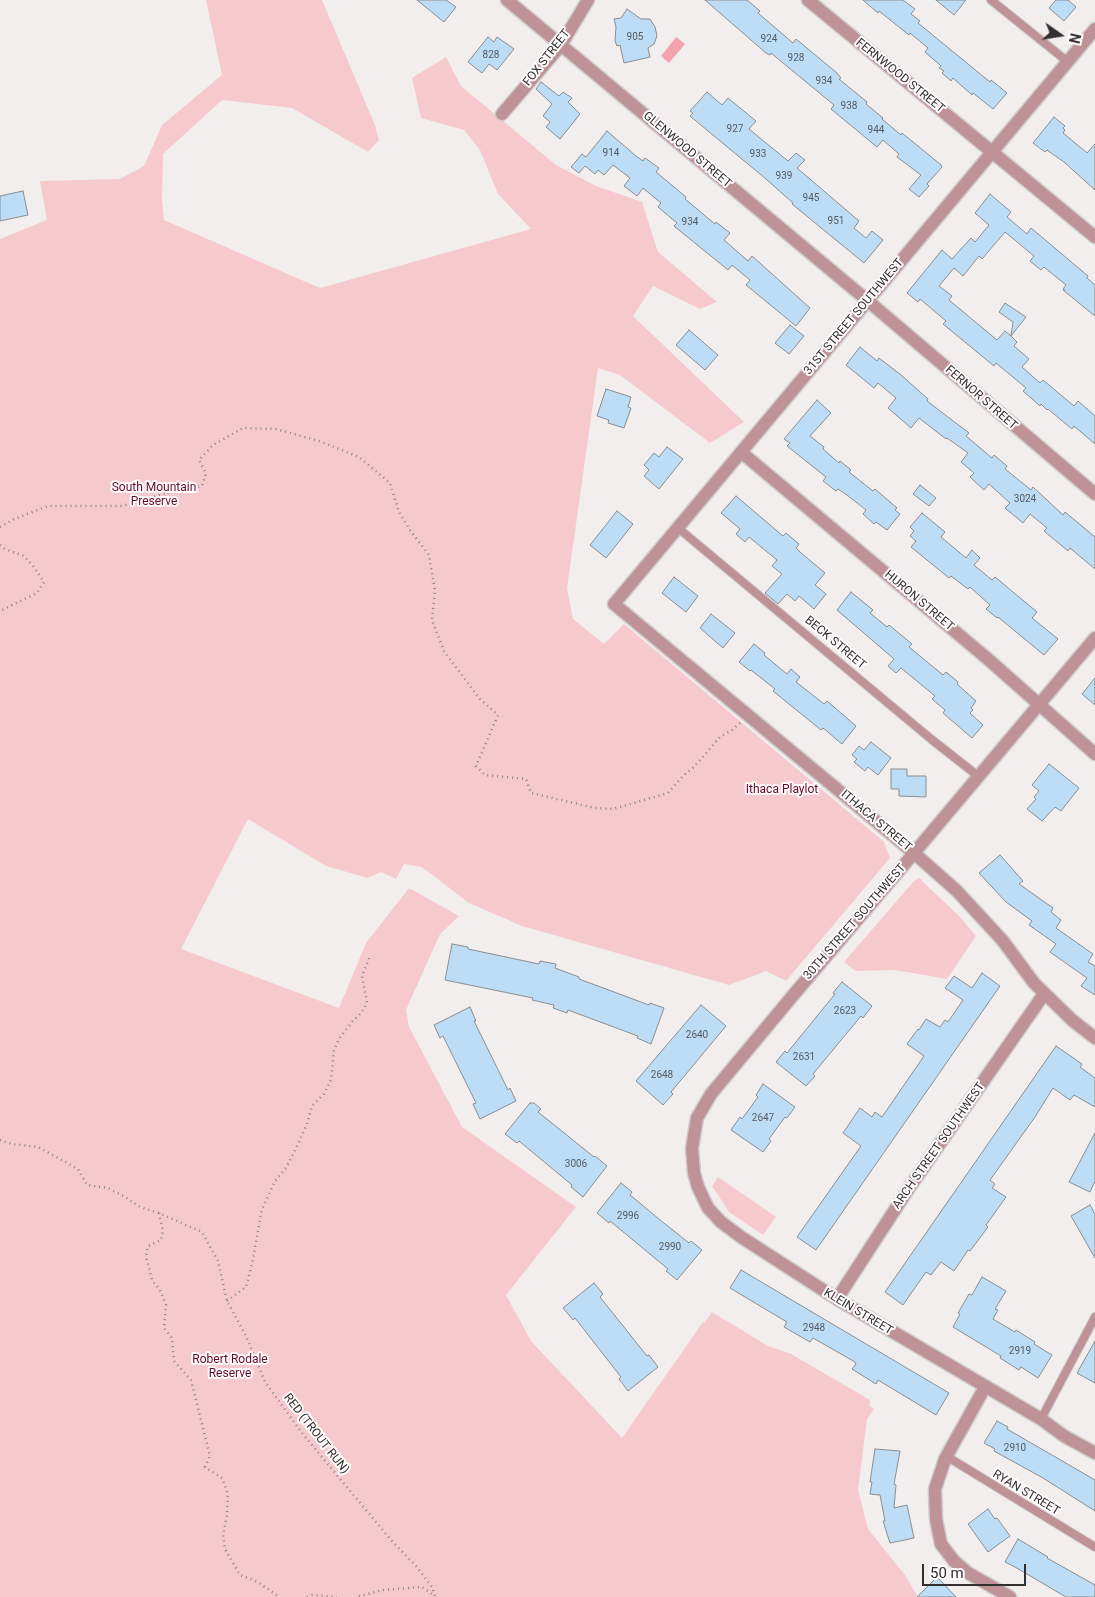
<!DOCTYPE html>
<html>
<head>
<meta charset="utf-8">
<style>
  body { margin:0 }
  #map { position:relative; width:1095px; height:1597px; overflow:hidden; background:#f2eeee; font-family:Roboto,sans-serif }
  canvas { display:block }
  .north { position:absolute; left:1035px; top:10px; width:50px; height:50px; -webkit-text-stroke:4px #fffbfc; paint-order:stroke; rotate:103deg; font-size:14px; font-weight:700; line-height:20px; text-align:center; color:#312f2f }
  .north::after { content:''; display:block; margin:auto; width:18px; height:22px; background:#312f2f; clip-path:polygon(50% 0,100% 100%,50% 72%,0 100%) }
  .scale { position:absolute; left:922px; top:1564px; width:104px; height:22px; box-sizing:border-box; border:2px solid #312f2f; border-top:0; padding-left:6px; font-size:15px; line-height:18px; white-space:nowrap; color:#312f2f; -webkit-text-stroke:4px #fffbfc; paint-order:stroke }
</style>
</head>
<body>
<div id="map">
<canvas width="1095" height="1597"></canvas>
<div class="north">N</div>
<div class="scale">50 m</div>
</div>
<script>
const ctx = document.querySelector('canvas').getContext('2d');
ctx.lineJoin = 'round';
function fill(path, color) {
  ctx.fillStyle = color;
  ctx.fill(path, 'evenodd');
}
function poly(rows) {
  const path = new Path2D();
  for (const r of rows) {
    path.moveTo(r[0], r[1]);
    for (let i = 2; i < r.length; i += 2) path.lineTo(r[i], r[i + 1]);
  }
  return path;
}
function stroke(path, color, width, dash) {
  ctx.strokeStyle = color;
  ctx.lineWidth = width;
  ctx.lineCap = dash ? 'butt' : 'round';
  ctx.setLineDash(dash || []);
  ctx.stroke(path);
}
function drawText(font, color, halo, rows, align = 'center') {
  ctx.font = font + ' Roboto,sans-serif';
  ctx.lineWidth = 4;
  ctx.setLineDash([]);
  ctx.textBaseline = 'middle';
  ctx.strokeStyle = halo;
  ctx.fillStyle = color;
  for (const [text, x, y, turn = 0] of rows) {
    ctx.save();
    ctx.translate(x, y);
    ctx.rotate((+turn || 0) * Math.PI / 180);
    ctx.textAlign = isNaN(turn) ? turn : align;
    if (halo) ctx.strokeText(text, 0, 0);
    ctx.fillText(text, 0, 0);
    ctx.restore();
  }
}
fill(poly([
  [206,0,322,0,375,125,379,140,368,152,292,108,222,100,163,154,162,200,164,220,320,288,531,229,498,194,480,150,464,130,421,118,412,78,446,57,461,86,556,165,596,186,642,202,658,252,717,302,700,309,653,286,633,316,744,422,710,443,620,375,598,368,567,588,573,619,604,644,624,624,884,842,890,858,786,981,766,971,729,985,522,926,469,903,422,867,404,864,396,879,381,872,368,878,326,866,248,819,181,949,339,1008,366,943,409,888,459,916,440,934,406,1010,409,1027,462,1127,576,1207,506,1295,531,1341,622,1438,703,1322,704,1323,712,1312,768,1346,791,1354,870,1400,869,1406,874,1409,867,1419,858,1490,868,1529,905,1575,918,1597,0,1597,0,239,47,220,40,181,120,179,144,166,162,125,222,75],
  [919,878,960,917,976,936,947,979,895,970,855,971,844,962,914,881],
  [718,1177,776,1217,763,1235,729,1212,712,1186]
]), '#f6c9cd');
fill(poly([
  [676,37,685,44,669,63,661,56]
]), '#f3a3ad');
const building = poly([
  [417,0,446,0,456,7,444,22,417,0],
  [705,0,747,0,760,11,758,13,793,43,796,39,837,73,841,78,839,79,867,102,866,104,883,118,882,119,901,135,902,133,940,164,942,167,927,184,929,186,919,197,909,189,921,175,897,157,899,154,883,140,877,147,831,109,834,105,771,53,770,55,766,53,705,0],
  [863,0,903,0,915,9,911,14,920,21,918,23,990,82,991,80,1007,93,993,109,973,93,972,95,953,78,951,81,942,73,944,71,939,68,941,66,925,52,928,48,910,33,909,35,879,11,878,13,863,0],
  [936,0,966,0,954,15,936,0],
  [1056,0,1068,0,1076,7,1064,21,1049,8,1056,0],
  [627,9,641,19,650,19,655,27,657,36,654,44,648,48,650,57,624,63,620,45,617,46,615,41,616,27,614,19,621,18,627,9],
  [488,37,494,42,497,37,514,49,497,70,489,64,482,73,468,62,488,37],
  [541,82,559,96,563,92,572,98,568,102,580,114,560,139,546,127,550,122,543,116,552,104,536,89,541,82],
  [707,92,722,105,728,98,756,121,749,129,788,161,796,153,805,160,797,168,859,221,854,228,866,238,872,231,883,240,864,263,792,204,793,203,766,179,690,116,693,113,690,111,707,92],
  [1054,117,1065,126,1063,128,1065,130,1063,133,1086,152,1087,153,1095,144,1095,190,1064,162,1047,150,1045,152,1033,143,1054,117],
  [607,131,636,156,643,161,645,158,659,168,656,172,686,197,685,199,715,224,716,222,730,233,724,240,748,261,752,256,810,308,796,326,746,285,750,280,732,265,728,270,674,226,677,223,658,207,661,203,643,188,637,196,624,186,630,178,613,165,604,175,598,170,595,174,585,166,579,173,571,167,582,154,586,157,607,131],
  [23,191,28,215,0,221,0,196,23,191],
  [990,194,1011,212,1007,217,1027,234,1031,228,1088,276,1087,278,1095,285,1095,316,1063,290,1065,290,1063,289,1066,285,1044,267,1041,270,1030,261,1034,256,1005,232,982,259,979,256,963,276,954,268,939,286,952,296,949,300,997,340,1005,331,1011,336,1013,322,999,312,1005,303,1026,317,1011,336,1017,342,1014,346,1029,359,1022,367,1040,383,1043,380,1074,406,1078,401,1095,416,1095,444,1074,426,1072,429,1048,409,1047,410,1041,404,1040,406,1023,391,1026,388,996,363,994,366,943,324,946,321,920,299,918,302,907,293,942,250,952,259,971,238,975,242,989,225,975,213,990,194],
  [790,325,804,336,789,354,775,343,790,325],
  [689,330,718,355,705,370,676,345,689,330],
  [860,347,877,361,879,358,901,375,928,399,927,401,969,433,966,436,992,458,994,455,1007,466,1005,469,1031,490,1033,487,1063,515,1065,512,1095,537,1095,569,1070,548,1068,551,1044,531,1047,528,1030,514,1023,523,1005,508,1010,503,989,484,984,490,970,477,974,473,961,462,968,453,947,438,946,439,919,418,911,428,888,408,896,398,878,383,874,388,846,365,860,347],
  [606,389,631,397,628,407,631,408,624,428,608,423,609,420,597,416,606,389],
  [817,400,831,413,810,436,824,447,823,449,839,463,840,461,851,470,849,472,873,491,875,489,897,508,895,510,900,514,887,530,876,522,874,524,863,514,866,510,847,495,838,489,836,491,823,481,826,477,787,446,790,443,784,439,817,400],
  [667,447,683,459,659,489,644,476,649,470,644,465,654,453,659,457,667,447],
  [920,485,936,498,929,506,913,494,920,485],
  [736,496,783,536,786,533,799,544,796,548,800,552,825,573,815,585,826,594,814,609,799,596,795,601,787,594,778,604,765,593,782,574,772,566,777,560,749,537,745,542,736,534,740,529,721,513,736,496],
  [617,511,633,524,606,558,590,545,617,511],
  [922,513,945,532,941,537,966,558,972,550,980,558,974,565,992,580,995,577,1037,612,1032,618,1058,639,1044,655,998,617,997,618,986,609,990,605,970,587,968,589,951,576,949,578,911,547,916,541,910,536,914,531,910,527,922,513],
  [674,577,698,596,686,612,662,593,674,577],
  [851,592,873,610,870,613,887,627,889,625,912,644,909,647,943,675,946,672,958,682,957,684,976,701,971,708,973,710,970,713,983,725,972,738,943,713,945,710,932,699,935,696,901,668,896,673,888,666,894,659,837,610,851,592],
  [711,614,735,633,723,648,700,628,711,614],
  [754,644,765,653,764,655,787,674,791,669,800,677,796,682,824,704,827,701,856,726,842,744,823,728,821,730,773,691,775,689,751,670,750,671,739,662,754,644],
  [1095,678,1095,705,1082,694,1095,678],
  [871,742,891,758,878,775,868,767,865,771,854,762,857,759,852,755,859,746,864,750,871,742],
  [1049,764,1079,788,1061,811,1055,807,1042,821,1027,809,1036,799,1034,797,1039,791,1032,785,1049,764],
  [891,769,907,769,907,776,926,776,926,797,899,796,899,789,891,789,891,769],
  [1000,855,1023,881,1019,884,1053,908,1051,912,1061,920,1056,928,1093,954,1088,962,1095,966,1095,995,1081,986,1087,978,1050,952,1056,944,1029,925,1032,921,1006,902,979,873,1000,855],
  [452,944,468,947,468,949,539,964,540,961,556,964,555,968,579,977,579,979,649,1005,650,1003,664,1008,651,1044,637,1038,638,1036,568,1010,567,1013,553,1008,554,1005,532,1000,533,998,445,980,452,944],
  [982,973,1000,986,816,1250,797,1237,861,1146,843,1133,860,1108,872,1117,875,1112,882,1117,924,1056,907,1044,918,1029,919,1030,926,1019,940,1027,945,1020,948,1022,963,1000,945,988,954,976,972,988,982,973],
  [842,982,872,1006,863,1018,861,1016,813,1074,815,1076,806,1086,776,1062,785,1051,787,1053,835,994,833,993,842,982],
  [701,1005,726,1026,671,1092,673,1094,663,1105,636,1081,701,1005],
  [470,1007,476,1021,474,1021,508,1090,510,1088,516,1101,480,1119,473,1104,476,1103,443,1036,440,1038,434,1025,470,1007],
  [1056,1046,1082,1064,1080,1067,1095,1078,1095,1107,1074,1095,1070,1100,1053,1088,1035,1117,990,1180,995,1184,992,1188,1006,1197,986,1225,988,1227,970,1251,968,1250,954,1271,941,1262,931,1275,926,1272,903,1305,885,1292,1056,1046],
  [763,1084,795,1107,787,1118,785,1117,769,1139,771,1141,763,1152,731,1130,740,1117,742,1119,758,1097,756,1095,763,1084],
  [530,1103,534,1103,541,1109,538,1112,594,1157,595,1156,607,1166,583,1197,571,1187,572,1185,519,1141,517,1143,505,1134,530,1103],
  [1095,1133,1095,1181,1090,1192,1069,1182,1095,1133],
  [621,1183,632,1192,630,1195,659,1219,689,1243,691,1241,702,1250,677,1280,666,1271,668,1269,610,1221,609,1223,597,1213,621,1183],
  [1090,1205,1095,1214,1095,1258,1071,1216,1090,1205],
  [741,1270,949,1393,936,1415,878,1380,876,1384,852,1369,856,1364,855,1362,813,1338,810,1342,784,1327,787,1322,730,1288,741,1270],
  [982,1277,1006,1291,995,1309,998,1310,993,1319,1015,1332,1016,1330,1035,1342,1034,1344,1052,1355,1038,1378,1021,1367,1019,1370,1000,1358,1001,1356,953,1327,960,1314,958,1313,969,1294,972,1295,982,1277],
  [594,1283,603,1294,600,1297,647,1356,649,1355,658,1367,628,1391,619,1379,621,1377,575,1318,573,1320,563,1308,594,1283],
  [1095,1341,1095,1383,1077,1373,1095,1341],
  [997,1421,1008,1427,1007,1429,1095,1480,1095,1511,1043,1478,994,1451,995,1449,984,1443,997,1421],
  [875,1449,900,1451,894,1484,896,1485,894,1508,907,1505,914,1538,890,1543,883,1521,885,1521,880,1495,870,1494,872,1482,870,1482,875,1449],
  [988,1509,995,1519,997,1518,1010,1536,988,1552,968,1524,988,1509],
  [1018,1539,1048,1557,1047,1558,1095,1585,1095,1597,1066,1597,1015,1567,1005,1562,1018,1539],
  [937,1577,956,1597,917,1597,937,1577]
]);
fill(building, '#bdddf6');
stroke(building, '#8a8d8f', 1);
const service = poly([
  [991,0,1068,62],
  [678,528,931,739,978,776],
  [1041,1419,1095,1317],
  [946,1456,1095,1547]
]);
const minor = poly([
  [507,0,868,301,1095,494],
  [808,0,1095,237],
  [1095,29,614,604,914,853,957,891,1003,941,1034,983,1072,1020,1095,1038],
  [502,114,561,45,588,0],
  [741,452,989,660,1095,754],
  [1095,638,914,853,795,993,711,1094,697,1118,692,1148,694,1173,698,1187,708,1208,721,1222,741,1237,837,1299,1041,1419,1064,1436,1095,1453],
  [837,1299,909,1188,1044,994],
  [985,1387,945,1459,935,1489,936,1519,941,1544,954,1561,968,1573,1010,1597]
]);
stroke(service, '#cfcccc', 10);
stroke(minor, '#cfcccc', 15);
stroke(poly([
  [0,527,14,519,48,506,122,506,177,490,202,486,206,473,199,460,213,445,243,428,276,429,319,441,359,457,390,483,399,512,410,530,429,555,435,591,432,620,444,651,480,699,498,715,476,766,485,775,526,779,531,793,595,808,613,809,668,793,683,776,695,766,720,737,732,730,740,723],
  [0,545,5,549,24,556,34,567,44,582,37,593,0,611],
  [0,1140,12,1144,38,1147,78,1169,87,1185,108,1188,125,1197,140,1207,159,1213,202,1232,218,1261,227,1301,246,1336,265,1382,302,1433,391,1540,416,1566,432,1587,435,1596,422,1587,383,1590,356,1597],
  [159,1213,163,1231,161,1240,148,1246,146,1256,152,1280,160,1290,166,1305,164,1328,172,1338,174,1361,191,1380,210,1456,205,1467,222,1478,228,1494,227,1515,223,1535,225,1549,240,1575,258,1582,279,1597],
  [227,1301,246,1287,252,1264,262,1209,275,1181,286,1168,297,1146,307,1124,312,1106,324,1094,331,1080,334,1050,339,1039,352,1022,361,1013,367,1003,362,976,370,956],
  [307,1597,312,1595,337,1597]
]), '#898686', 2.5, [1, 4]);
stroke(service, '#bf9297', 8);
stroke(minor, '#bf9297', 12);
drawText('10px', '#545a61', null, [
  ["905",635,37],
  ["924",769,39],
  ["828",491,55],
  ["928",796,58],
  ["934",824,81],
  ["938",849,106],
  ["927",735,129],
  ["944",876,130],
  ["914",611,153],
  ["933",758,154],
  ["939",784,176],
  ["945",811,198],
  ["951",836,221],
  ["934",690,222],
  ["3024",1025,499],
  ["2623",845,1011],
  ["2640",697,1035],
  ["2631",804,1057],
  ["2648",662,1075],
  ["2647",763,1118],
  ["3006",576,1164],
  ["2996",628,1216],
  ["2990",670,1247],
  ["2948",814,1328],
  ["2919",1020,1351],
  ["2910",1015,1448]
]);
drawText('12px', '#312f2f', '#fffbfc', [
  ["FOX STREET",547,58,-52],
  ["FERNWOOD STREET",900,76,39],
  ["GLENWOOD STREET",687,150,40],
  ["31ST STREET SOUTHWEST",854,317,-50],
  ["FERNOR STREET",981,398,41],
  ["HURON STREET",919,601,40],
  ["BECK STREET",835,643,40],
  ["ITHACA STREET",876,821,40],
  ["30TH STREET SOUTHWEST",855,922,-49],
  ["ARCH STREET SOUTHWEST",939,1146,-55],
  ["KLEIN STREET",858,1312,31],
  ["RED (TROUT RUN)",316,1434,52],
  ["RYAN STREET",1026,1493,31]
]);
drawText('12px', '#640c26', '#fffbfc', [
  ["South Mountain",154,488],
  ["Preserve",154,502],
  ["Ithaca Playlot",782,790],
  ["Robert Rodale",230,1360],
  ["Reserve",230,1374]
]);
</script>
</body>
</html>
